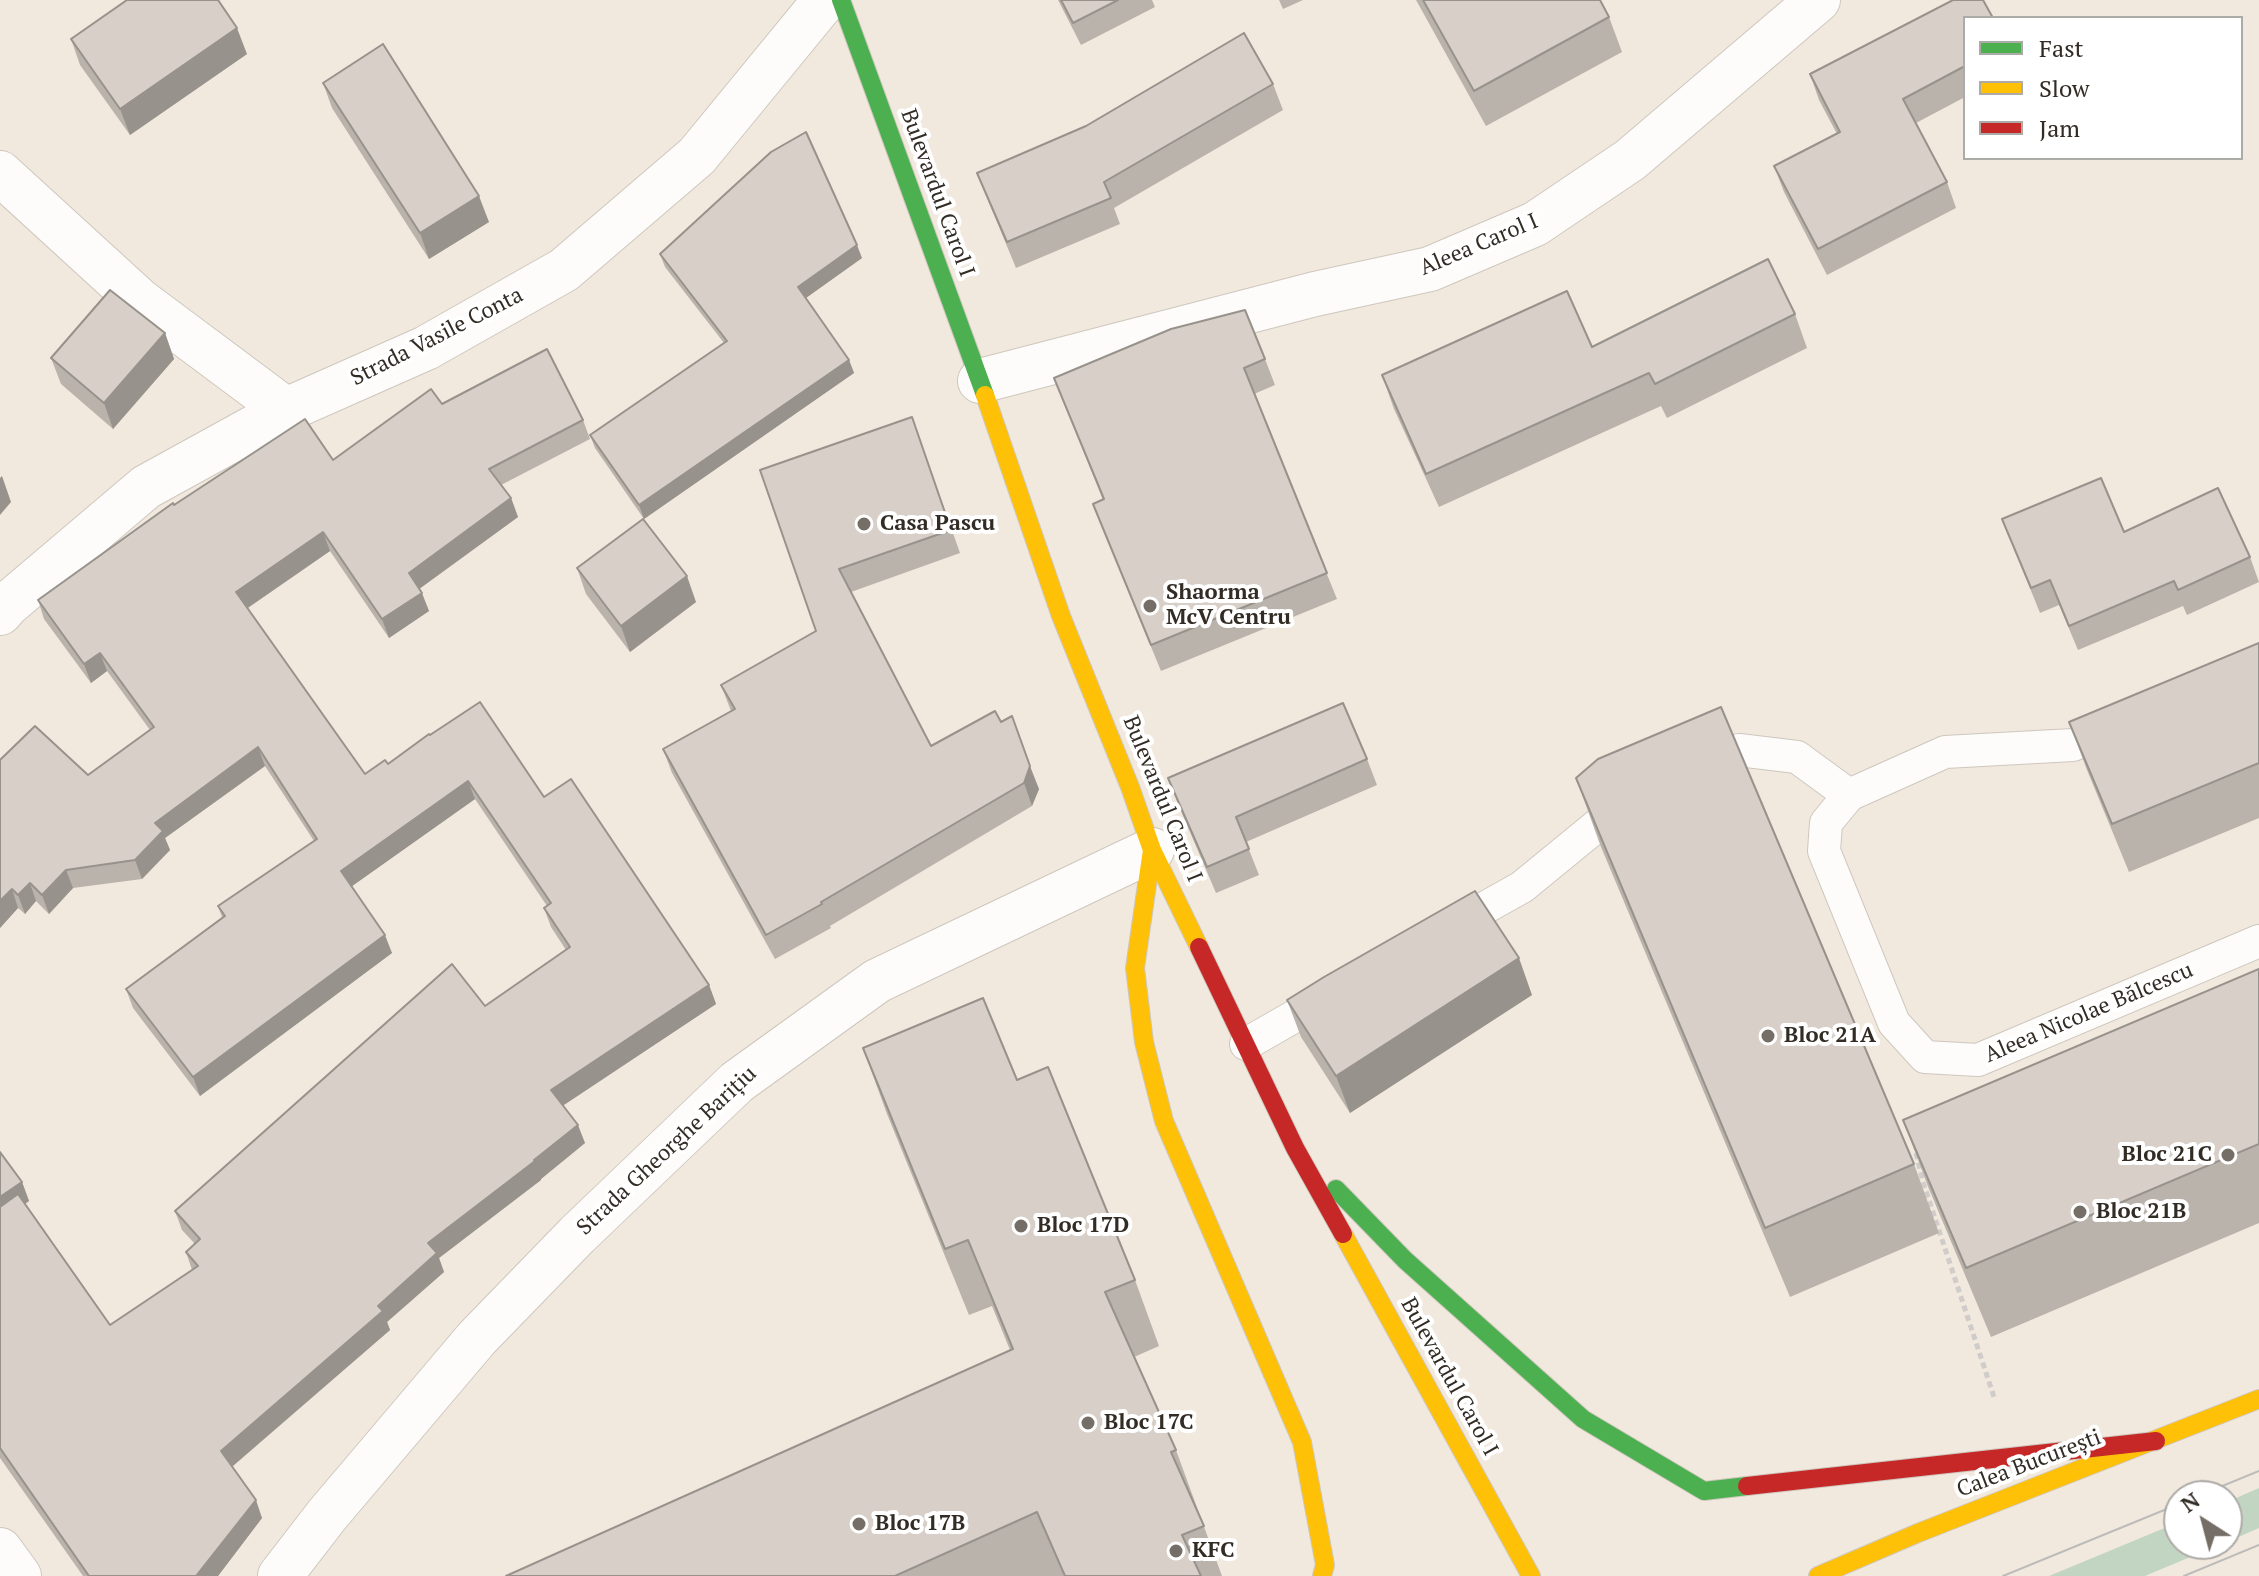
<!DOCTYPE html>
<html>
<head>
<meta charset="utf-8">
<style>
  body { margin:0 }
  #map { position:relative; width:2259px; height:1576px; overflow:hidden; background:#f2e9de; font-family:"PT Serif",serif }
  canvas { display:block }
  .legend { position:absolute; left:1963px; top:16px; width:280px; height:144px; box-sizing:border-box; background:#fff; border:2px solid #adaba8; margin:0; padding:10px 14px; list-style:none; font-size:24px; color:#322c25 }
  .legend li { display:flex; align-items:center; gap:16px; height:40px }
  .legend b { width:40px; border:2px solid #adaba8 }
  .north { position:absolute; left:2163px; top:1480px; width:80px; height:80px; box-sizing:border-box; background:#fff; border:2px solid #adaba8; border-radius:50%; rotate:324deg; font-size:22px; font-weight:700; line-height:32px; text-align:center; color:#322c25 }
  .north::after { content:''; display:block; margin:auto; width:28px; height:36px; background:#756e66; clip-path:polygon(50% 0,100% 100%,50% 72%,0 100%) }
</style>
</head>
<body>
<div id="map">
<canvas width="2259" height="1576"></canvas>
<ul class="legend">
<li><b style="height:10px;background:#4caf50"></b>Fast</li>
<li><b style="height:10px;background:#ffc107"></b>Slow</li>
<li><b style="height:10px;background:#c62828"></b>Jam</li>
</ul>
<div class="north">N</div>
</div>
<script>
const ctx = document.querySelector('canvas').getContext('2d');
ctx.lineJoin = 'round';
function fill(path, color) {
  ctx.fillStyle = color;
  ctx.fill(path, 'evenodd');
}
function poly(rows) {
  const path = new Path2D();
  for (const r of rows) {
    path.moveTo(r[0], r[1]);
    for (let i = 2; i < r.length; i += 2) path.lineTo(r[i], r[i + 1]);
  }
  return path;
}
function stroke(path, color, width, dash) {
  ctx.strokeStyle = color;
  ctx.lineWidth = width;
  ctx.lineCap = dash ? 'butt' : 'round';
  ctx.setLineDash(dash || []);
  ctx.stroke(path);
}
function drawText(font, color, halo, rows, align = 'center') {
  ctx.font = font + ' "PT Serif",serif';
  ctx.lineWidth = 8;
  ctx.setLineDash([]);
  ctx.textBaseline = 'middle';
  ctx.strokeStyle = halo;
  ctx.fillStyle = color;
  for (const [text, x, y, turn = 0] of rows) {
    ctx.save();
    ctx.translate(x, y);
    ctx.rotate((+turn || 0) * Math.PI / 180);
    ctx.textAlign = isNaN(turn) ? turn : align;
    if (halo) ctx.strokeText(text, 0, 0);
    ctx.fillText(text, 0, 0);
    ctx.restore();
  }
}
fill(poly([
  [2259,1488,2259,1528,2227,1542,2227,1502],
  [2179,1522,2179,1544,2221,1544,2145,1576,2049,1576]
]), '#c2d5c2');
const lane = poly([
  [2115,728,2073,745,1945,752,1849,795,1826,823,1824,851,1894,1023,1925,1057,1978,1060,2259,941],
  [1702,767,1739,750,1797,757,1849,795],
  [1447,929,1522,887,1627,801],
  [1246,1044,1330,996]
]);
const street = poly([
  [0,173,140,301,286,410],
  [980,381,1315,294,1430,269,1535,224,1630,160,1818,0],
  [0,613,7,605,146,487,286,410,426,348,564,270,697,156,825,0],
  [0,1550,19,1576],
  [280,1576,327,1515,477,1338,577,1235,737,1082,877,981,1152,850]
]);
const fast = poly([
  [841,0,985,395],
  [1336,1189,1405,1260,1583,1419,1704,1491,1747,1486]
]);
const slow = poly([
  [985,395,1061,616,1130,787,1152,850,1199,947],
  [1152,850,1135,968,1144,1042,1164,1121,1302,1442,1325,1565,1322,1576],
  [1343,1234,1531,1576],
  [1818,1576,1918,1533,2259,1399]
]);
const jam = poly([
  [1199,947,1295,1148,1343,1234],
  [1747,1486,2156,1441]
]);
stroke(lane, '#cec7be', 34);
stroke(street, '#cec7be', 46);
stroke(fast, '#cec7be', 20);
stroke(slow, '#cec7be', 20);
stroke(jam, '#cec7be', 20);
stroke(poly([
  [1916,1153,1923,1182,1994,1397]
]), '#cfccc9', 5, [6, 4]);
stroke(lane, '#fdfcfa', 32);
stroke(street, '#fdfcfa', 44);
stroke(fast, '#4caf50', 18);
stroke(slow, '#ffc107', 18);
stroke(jam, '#c62828', 18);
stroke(poly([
  [2198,1496,2259,1471],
  [2003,1576,2179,1504],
  [2184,1576,2259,1545]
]), '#bdbbb9', 2);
fill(poly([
  [1058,0,1152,0,1155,7,1081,45],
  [1279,0,1303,0,1283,9],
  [1416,0,1600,0,1609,17,1622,52,1486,126],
  [1965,18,1965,97,1916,123,1947,182,1956,208,1827,275,1784,192,1774,166,1837,134,1819,100,1810,74],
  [71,39,247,54,130,135,80,65],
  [323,83,489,222,429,259,332,108],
  [1273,84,1283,110,1114,208,1120,224,1016,268,987,198,977,173],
  [660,254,862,258,806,298,849,360,854,373,644,519,595,448,590,435,724,343,665,267],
  [1795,314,1807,348,1667,418,1661,406,1439,507,1394,409,1382,375,1592,347],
  [165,333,174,359,113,429,61,384,51,358],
  [1265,359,1275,385,1254,394,1337,599,1161,671,1103,530,1093,504,1103,500,1054,378],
  [442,404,583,420,590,439,501,485,511,498,518,517,419,589,429,611,389,638,330,551,248,608,365,774,388,764,544,797,709,985,716,1004,563,1105,585,1143,541,1179,541,1180,439,1258,444,1272,387,1322,390,1330,232,1467,262,1518,218,1576,83,1576,0,1458,0,1152,22,1182,29,1201,25,1204,110,1325,192,1270,186,1252,195,1244,182,1230,175,1211,485,1006,566,950,551,927,544,908,547,906,475,799,352,886,392,953,200,1096,133,1008,126,989,222,917,218,906,314,841,265,766,165,838,170,850,142,879,73,888,49,914,36,901,25,914,18,908,0,928,0,760,88,775,150,730,107,671,91,683,44,619,38,600,174,505,333,460],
  [912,417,960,553,851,592,931,746,995,711,1039,789,1032,806,830,926,831,928,775,959,672,773,663,749,731,711,721,685,816,631,760,470],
  [2002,519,2124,532,2250,557,2259,582,2187,615,2183,606,2078,650,2059,605,2040,613],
  [577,568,696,602,630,652,586,594],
  [2259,643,2259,818,2129,872,2087,770,2069,722],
  [1367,759,1377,785,1246,842,1259,875,1216,893,1178,804,1168,778],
  [1576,778,1914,1164,1939,1233,1790,1297,1601,847],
  [2259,969,2259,1223,1991,1337,1929,1189,1903,1120],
  [1532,995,1350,1113,1301,1037,1287,1000],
  [863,1048,1017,1080,1135,1280,1159,1346,1134,1357,1176,1450,1222,1576,506,1576,1010,1350,992,1306,969,1315,887,1114]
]), '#bab3ac');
fill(poly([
  [237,28,247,54,130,135,120,109],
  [479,196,489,222,429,259,420,233],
  [857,245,862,258,803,300,798,287],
  [165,333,174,359,113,429,104,403],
  [849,360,854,373,644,519,639,505],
  [2,476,11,502,0,515,0,478],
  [511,498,518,517,415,592,409,573],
  [323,532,330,551,243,611,236,592],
  [687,576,696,602,630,652,621,626],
  [422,593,429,611,389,638,382,619],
  [100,653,107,671,91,683,84,664],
  [258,747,265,766,165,838,170,850,142,879,135,860,155,823],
  [1030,766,1039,789,1032,806,1024,783],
  [468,781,475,799,348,889,341,871],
  [66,870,73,888,49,914,42,895],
  [30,883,36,901,25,914,18,895],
  [12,889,18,908,0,928,0,901],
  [385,935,392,953,200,1096,193,1077],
  [1519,958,1532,995,1350,1113,1336,1076],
  [709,985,716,1004,558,1109,551,1090],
  [578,1125,585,1143,541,1179,541,1180,439,1258,444,1272,387,1322,390,1330,228,1470,221,1451,428,1243],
  [22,1182,29,1201,0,1221,0,1197],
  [256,1500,262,1518,218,1576,196,1576]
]), '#97928c');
const building = poly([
  [127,0,218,0,237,28,120,109,71,39,127,0],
  [1061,0,1118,0,1073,23,1061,0],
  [1423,0,1600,0,1609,17,1474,91,1423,0],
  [1953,0,1983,0,1993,18,1965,18,1965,66,1903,99,1947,182,1818,249,1774,166,1840,132,1810,74,1953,0],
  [1244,33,1273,84,1104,182,1111,198,1007,242,977,173,1086,126,1244,33],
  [383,44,479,196,420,233,323,83,383,44],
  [806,132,857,245,798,287,849,360,639,505,590,435,727,341,660,254,771,152,806,132],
  [1768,259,1795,314,1655,384,1649,373,1426,474,1382,375,1567,291,1592,347,1768,259],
  [110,290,165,333,104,403,51,358,110,290],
  [1245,310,1265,359,1244,368,1327,573,1151,645,1093,504,1104,499,1054,378,1171,329,1245,310],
  [547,349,583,420,489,469,511,498,409,573,422,593,382,619,323,532,236,592,365,774,385,760,388,764,429,734,430,735,480,702,544,797,571,779,709,985,551,1090,578,1125,534,1160,535,1161,428,1243,437,1253,378,1306,383,1311,221,1451,256,1500,196,1576,89,1576,0,1448,0,1207,18,1194,110,1325,198,1266,186,1252,200,1239,175,1211,452,964,485,1006,570,947,544,908,551,903,468,781,341,871,385,935,193,1077,126,989,225,916,218,906,317,839,258,747,155,823,163,831,135,860,66,870,42,895,30,883,18,895,12,889,0,901,0,760,35,726,88,775,154,727,100,653,84,664,38,600,173,503,174,505,305,419,333,460,431,389,442,404,547,349],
  [912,417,951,530,839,569,931,746,995,711,1001,722,1012,716,1030,766,1024,783,821,902,822,904,766,935,663,749,735,709,721,685,816,631,760,470,912,417],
  [2101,478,2124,532,2218,488,2250,557,2178,590,2174,581,2069,626,2050,580,2031,588,2002,519,2101,478],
  [643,519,687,576,621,626,577,568,643,519],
  [2259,643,2259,763,2112,824,2069,722,2259,643],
  [1343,703,1367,759,1236,817,1249,849,1207,867,1168,778,1343,703],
  [1721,707,1914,1164,1765,1228,1576,778,1598,759,1721,707],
  [1475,891,1519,958,1336,1076,1287,1000,1324,977,1475,891],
  [2259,969,2259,1144,1966,1268,1903,1120,2259,969],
  [983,998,1017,1080,1048,1067,1135,1280,1105,1292,1176,1450,1171,1452,1204,1526,1182,1535,1201,1576,1065,1576,1037,1512,895,1576,506,1576,1013,1349,968,1240,945,1249,863,1048,983,998],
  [0,1152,22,1182,0,1197,0,1152]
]);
fill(building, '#d8d0c8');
stroke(building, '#97928c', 2);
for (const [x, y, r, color] of [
  [864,524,8,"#756e66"],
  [1150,606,8,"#756e66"],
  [1768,1036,8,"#756e66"],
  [2228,1155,8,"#756e66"],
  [2080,1212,8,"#756e66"],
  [1021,1226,8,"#756e66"],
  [1088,1423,8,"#756e66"],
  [859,1524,8,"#756e66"],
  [1176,1551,8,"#756e66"]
]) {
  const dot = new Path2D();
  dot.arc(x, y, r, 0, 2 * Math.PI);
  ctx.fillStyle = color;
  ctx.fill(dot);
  stroke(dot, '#fff', 3);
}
drawText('22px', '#322c25', '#fff', [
  ["Bulevardul Carol I",937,193,70],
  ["Aleea Carol I",1479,245,-23],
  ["Strada Vasile Conta",437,337,-27],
  ["Bulevardul Carol I",1162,799,68],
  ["Aleea Nicolae Bălcescu",2089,1013,-23],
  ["Strada Gheorghe Barițiu",667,1151,-43],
  ["Bulevardul Carol I",1449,1377,61],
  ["Calea București",2029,1464,-21]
]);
drawText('bold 22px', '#322c25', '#fff', [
  ["Casa Pascu",880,524],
  ["Shaorma",1166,593],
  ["McV Centru",1166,618],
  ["Bloc 21A",1784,1036],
  ["Bloc 21C",2212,1155,"right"],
  ["Bloc 21B",2096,1212],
  ["Bloc 17D",1037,1226],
  ["Bloc 17C",1104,1423],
  ["Bloc 17B",875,1524],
  ["KFC",1192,1551]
], 'left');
</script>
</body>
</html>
